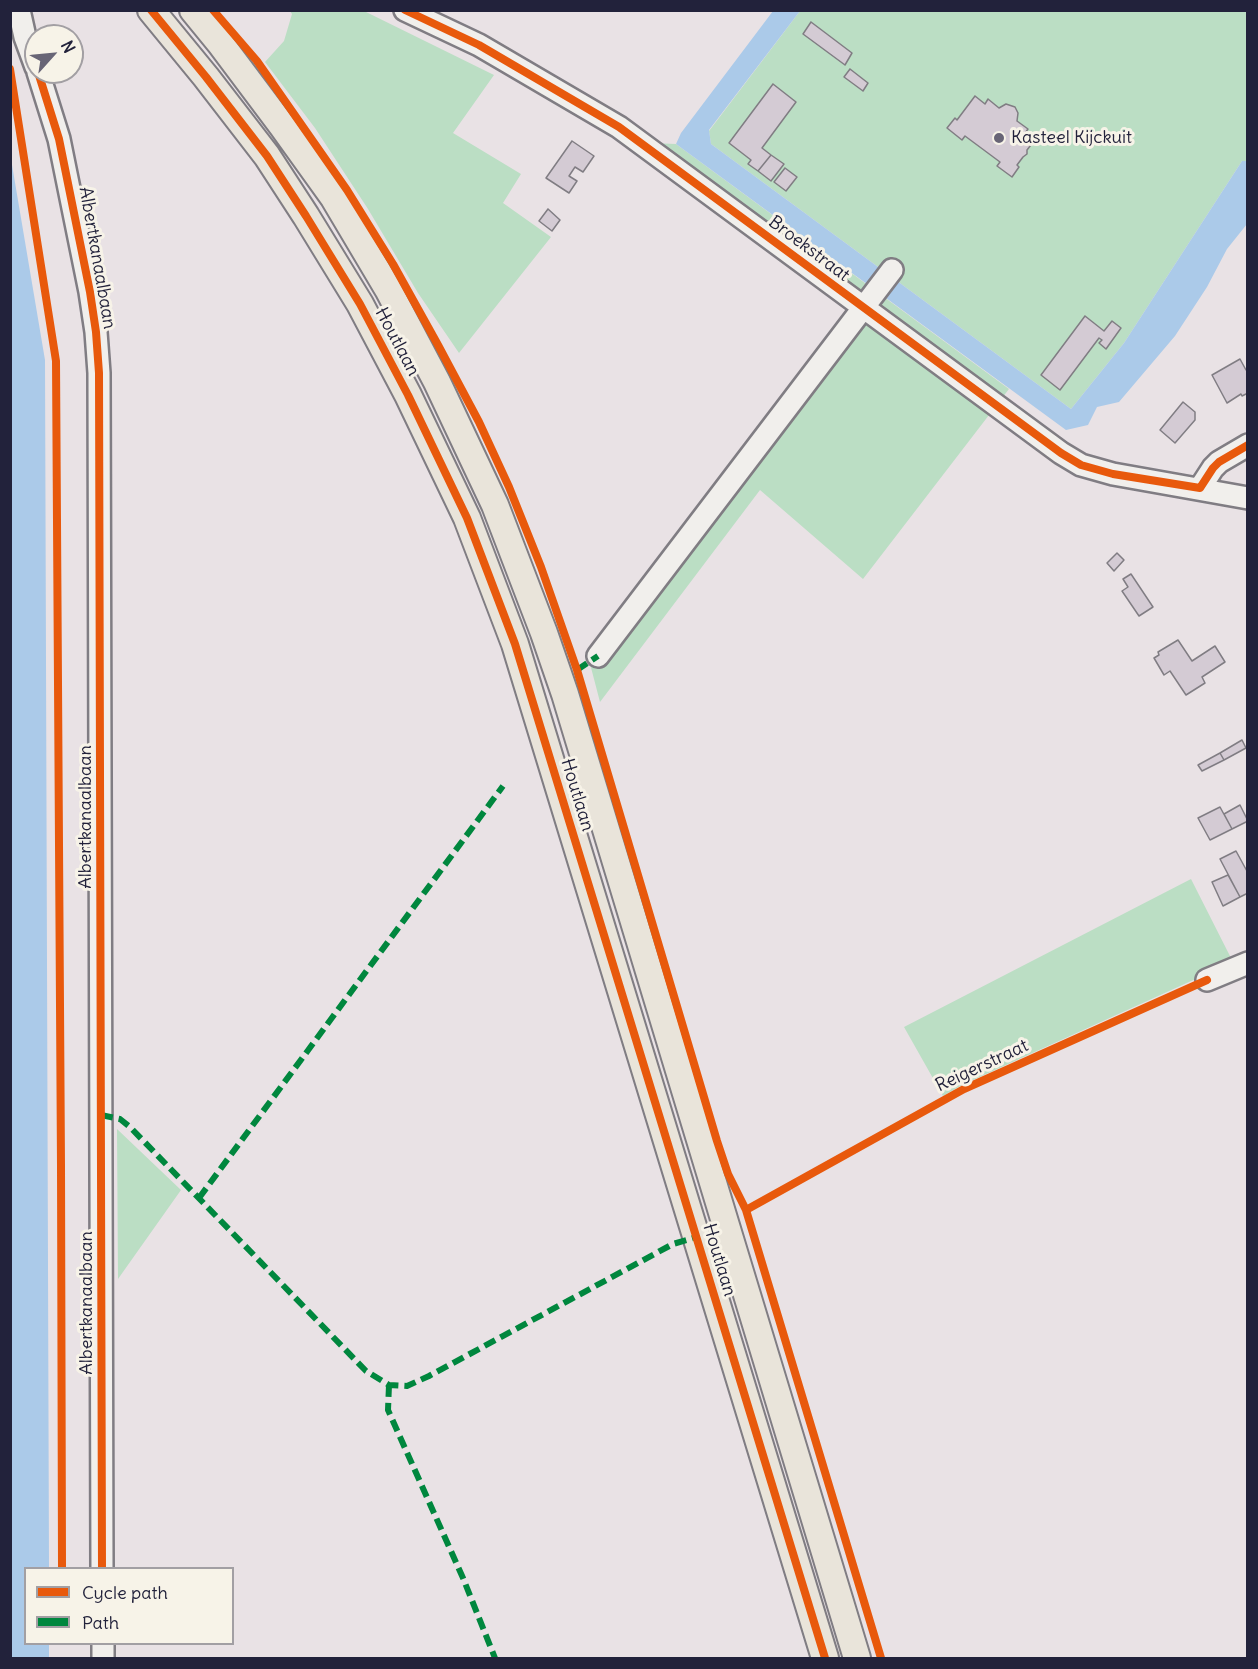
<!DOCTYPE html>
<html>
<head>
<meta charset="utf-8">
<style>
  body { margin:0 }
  #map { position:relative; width:1258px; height:1669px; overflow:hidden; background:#e9e2e5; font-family:Delius,sans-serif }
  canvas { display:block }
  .frame { position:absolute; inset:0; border:12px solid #22223b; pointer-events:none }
  .legend { position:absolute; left:24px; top:1567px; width:210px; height:78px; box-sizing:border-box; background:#f7f3e8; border:2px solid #a29fa3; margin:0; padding:8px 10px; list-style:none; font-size:18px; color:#22223b }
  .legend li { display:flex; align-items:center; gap:12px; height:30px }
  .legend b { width:30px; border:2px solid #a29fa3 }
  .north { position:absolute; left:24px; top:24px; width:60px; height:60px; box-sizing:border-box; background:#f7f3e8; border:2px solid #a29fa3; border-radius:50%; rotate:63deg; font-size:16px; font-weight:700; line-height:24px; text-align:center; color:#22223b }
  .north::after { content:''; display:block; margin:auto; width:21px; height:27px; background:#686576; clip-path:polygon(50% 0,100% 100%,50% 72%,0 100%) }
</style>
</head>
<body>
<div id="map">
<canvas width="1258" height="1669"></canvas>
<div class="frame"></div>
<ul class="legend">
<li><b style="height:8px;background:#e8590c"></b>Cycle path</li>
<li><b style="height:8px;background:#00873e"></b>Path</li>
</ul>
<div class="north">N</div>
</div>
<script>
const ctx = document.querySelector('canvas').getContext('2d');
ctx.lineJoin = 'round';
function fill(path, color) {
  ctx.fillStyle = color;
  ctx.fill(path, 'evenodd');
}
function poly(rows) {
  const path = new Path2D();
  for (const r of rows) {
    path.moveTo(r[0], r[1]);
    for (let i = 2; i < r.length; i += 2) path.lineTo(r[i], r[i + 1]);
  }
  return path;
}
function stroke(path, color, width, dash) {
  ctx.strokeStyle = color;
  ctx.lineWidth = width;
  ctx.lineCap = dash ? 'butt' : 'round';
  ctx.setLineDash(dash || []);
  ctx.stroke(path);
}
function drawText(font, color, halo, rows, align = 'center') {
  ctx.font = font + ' Delius,sans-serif';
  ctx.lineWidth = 6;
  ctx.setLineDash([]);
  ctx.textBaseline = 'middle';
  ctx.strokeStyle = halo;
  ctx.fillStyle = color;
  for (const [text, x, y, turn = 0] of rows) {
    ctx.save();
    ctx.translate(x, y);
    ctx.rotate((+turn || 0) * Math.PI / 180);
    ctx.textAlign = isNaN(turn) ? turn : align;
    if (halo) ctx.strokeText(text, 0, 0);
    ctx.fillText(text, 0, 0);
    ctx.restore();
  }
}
fill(poly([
  [290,11,364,11,494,75,453,133,521,174,503,203,551,237,459,353,418,293,368,209,315,128,265,62,284,41,292,14],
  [800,11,1247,11,1247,161,1242,161,1124,343,1071,409,711,144,709,131],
  [625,142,676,144,1009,389,863,579,760,490,600,702,588,656,851,308],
  [1191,879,1233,962,962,1085,943,1096,904,1027],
  [117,1129,181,1190,118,1279]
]), '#bbdec4');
fill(poly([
  [773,11,800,11,709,130,711,144,1071,409,1124,343,1242,161,1247,161,1247,224,1227,249,1207,287,1175,336,1119,402,1097,407,1088,425,1066,430,676,144,681,133],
  [10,153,45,360,49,1568,26,1568,26,1644,49,1644,49,1658,10,1658]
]), '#abcae9');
const building = poly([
  [811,22,852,53,845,65,803,34,811,22],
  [850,69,868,83,863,91,844,77,850,69],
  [773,84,796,102,762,148,771,155,758,171,748,164,751,160,729,143,773,84],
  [975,96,985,104,988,99,999,108,1006,104,1015,107,1018,113,1017,121,1028,129,1025,133,1034,141,1027,150,1027,154,1023,157,1017,165,1019,167,1012,177,997,166,1000,162,965,136,962,140,947,128,955,118,957,120,975,96],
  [572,141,594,156,583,172,575,167,569,176,577,181,569,193,546,178,572,141],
  [771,155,784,164,771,181,758,171,771,155],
  [785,168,797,177,786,191,774,182,785,168],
  [548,209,560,220,552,231,539,221,548,209],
  [1085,316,1104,331,1112,321,1121,328,1106,349,1099,343,1102,340,1099,338,1060,390,1041,375,1085,316],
  [1240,359,1246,370,1248,369,1248,393,1242,396,1241,394,1227,403,1212,375,1240,359],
  [1183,402,1195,412,1195,420,1175,443,1160,430,1183,402],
  [1117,553,1124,560,1114,571,1107,563,1117,553],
  [1131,574,1153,607,1139,616,1122,591,1128,587,1123,579,1131,574],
  [1178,640,1192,661,1215,646,1225,662,1202,677,1205,683,1186,695,1170,671,1164,675,1154,658,1159,655,1158,652,1178,640],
  [1242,740,1246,748,1224,760,1220,753,1242,740],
  [1220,753,1224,760,1202,771,1198,765,1220,753],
  [1240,805,1248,821,1232,829,1224,814,1240,805],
  [1220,807,1232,829,1210,840,1198,818,1220,807],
  [1236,851,1248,873,1248,893,1240,897,1220,859,1236,851],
  [1228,875,1240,897,1223,906,1212,882,1228,875]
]);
fill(building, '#d4cbd4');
stroke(building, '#807d83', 1.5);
const minor = poly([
  [19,10,25,37,36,67],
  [405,10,479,45,619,127,1061,453,1081,465,1113,474,1248,498],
  [38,72,59,139,90,292,96,332,99,373,102,1568],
  [1200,488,1213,468,1219,462,1248,445],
  [598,656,892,270],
  [1207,980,1248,963],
  [103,1644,103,1658]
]);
const major = poly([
  [151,10,206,77,267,156,306,216,360,304,408,395,467,518,515,644,825,1658],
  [193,10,220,43,283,127,334,198,388,289,437,382,495,505,544,633,565,694,857,1658]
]);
stroke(minor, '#807d83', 26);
stroke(major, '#807d83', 30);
stroke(minor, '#f1efec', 21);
stroke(major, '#e9e4da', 26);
stroke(poly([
  [577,670,598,656],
  [101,1115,120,1119,130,1127,366,1371,389,1385,407,1386,429,1376,673,1244,697,1237],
  [199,1198,503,786],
  [389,1385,388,1410,463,1578,495,1658]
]), '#00873e', 6, [12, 6]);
stroke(poly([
  [151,10,206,77,267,156,306,216,360,304,408,395,467,518,515,644,825,1658],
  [213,10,257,61,347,190,393,264,438,345,479,422,509,487,541,567,577,670,717,1141,728,1174,746,1210,881,1658],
  [405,10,479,45,619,127,1061,453,1081,465,1113,474,1200,488,1213,468,1219,462,1248,445],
  [10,69,56,361,61,1166,62,1568],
  [38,72,59,139,90,292,96,332,99,373,102,1568],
  [746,1210,964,1089,1207,980]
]), '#e8590c', 8);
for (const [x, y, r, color] of [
  [999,138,6,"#686576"]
]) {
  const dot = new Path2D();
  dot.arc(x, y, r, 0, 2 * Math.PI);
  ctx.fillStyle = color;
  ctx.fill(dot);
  stroke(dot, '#f7f3e8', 2);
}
drawText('18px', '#22223b', '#f7f3e8', [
  ["Kasteel Kijckuit",1011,138]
], 'left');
drawText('18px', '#22223b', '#f7f3e8', [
  ["Broekstraat",809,249,37],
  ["Albertkanaalbaan",97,258,80],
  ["Houtlaan",397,342,62],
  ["Houtlaan",577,795,73],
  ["Albertkanaalbaan",86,817,-90],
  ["Reigerstraat",982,1066,-25],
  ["Houtlaan",719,1260,73],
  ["Albertkanaalbaan",87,1303,-90]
]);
</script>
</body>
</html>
